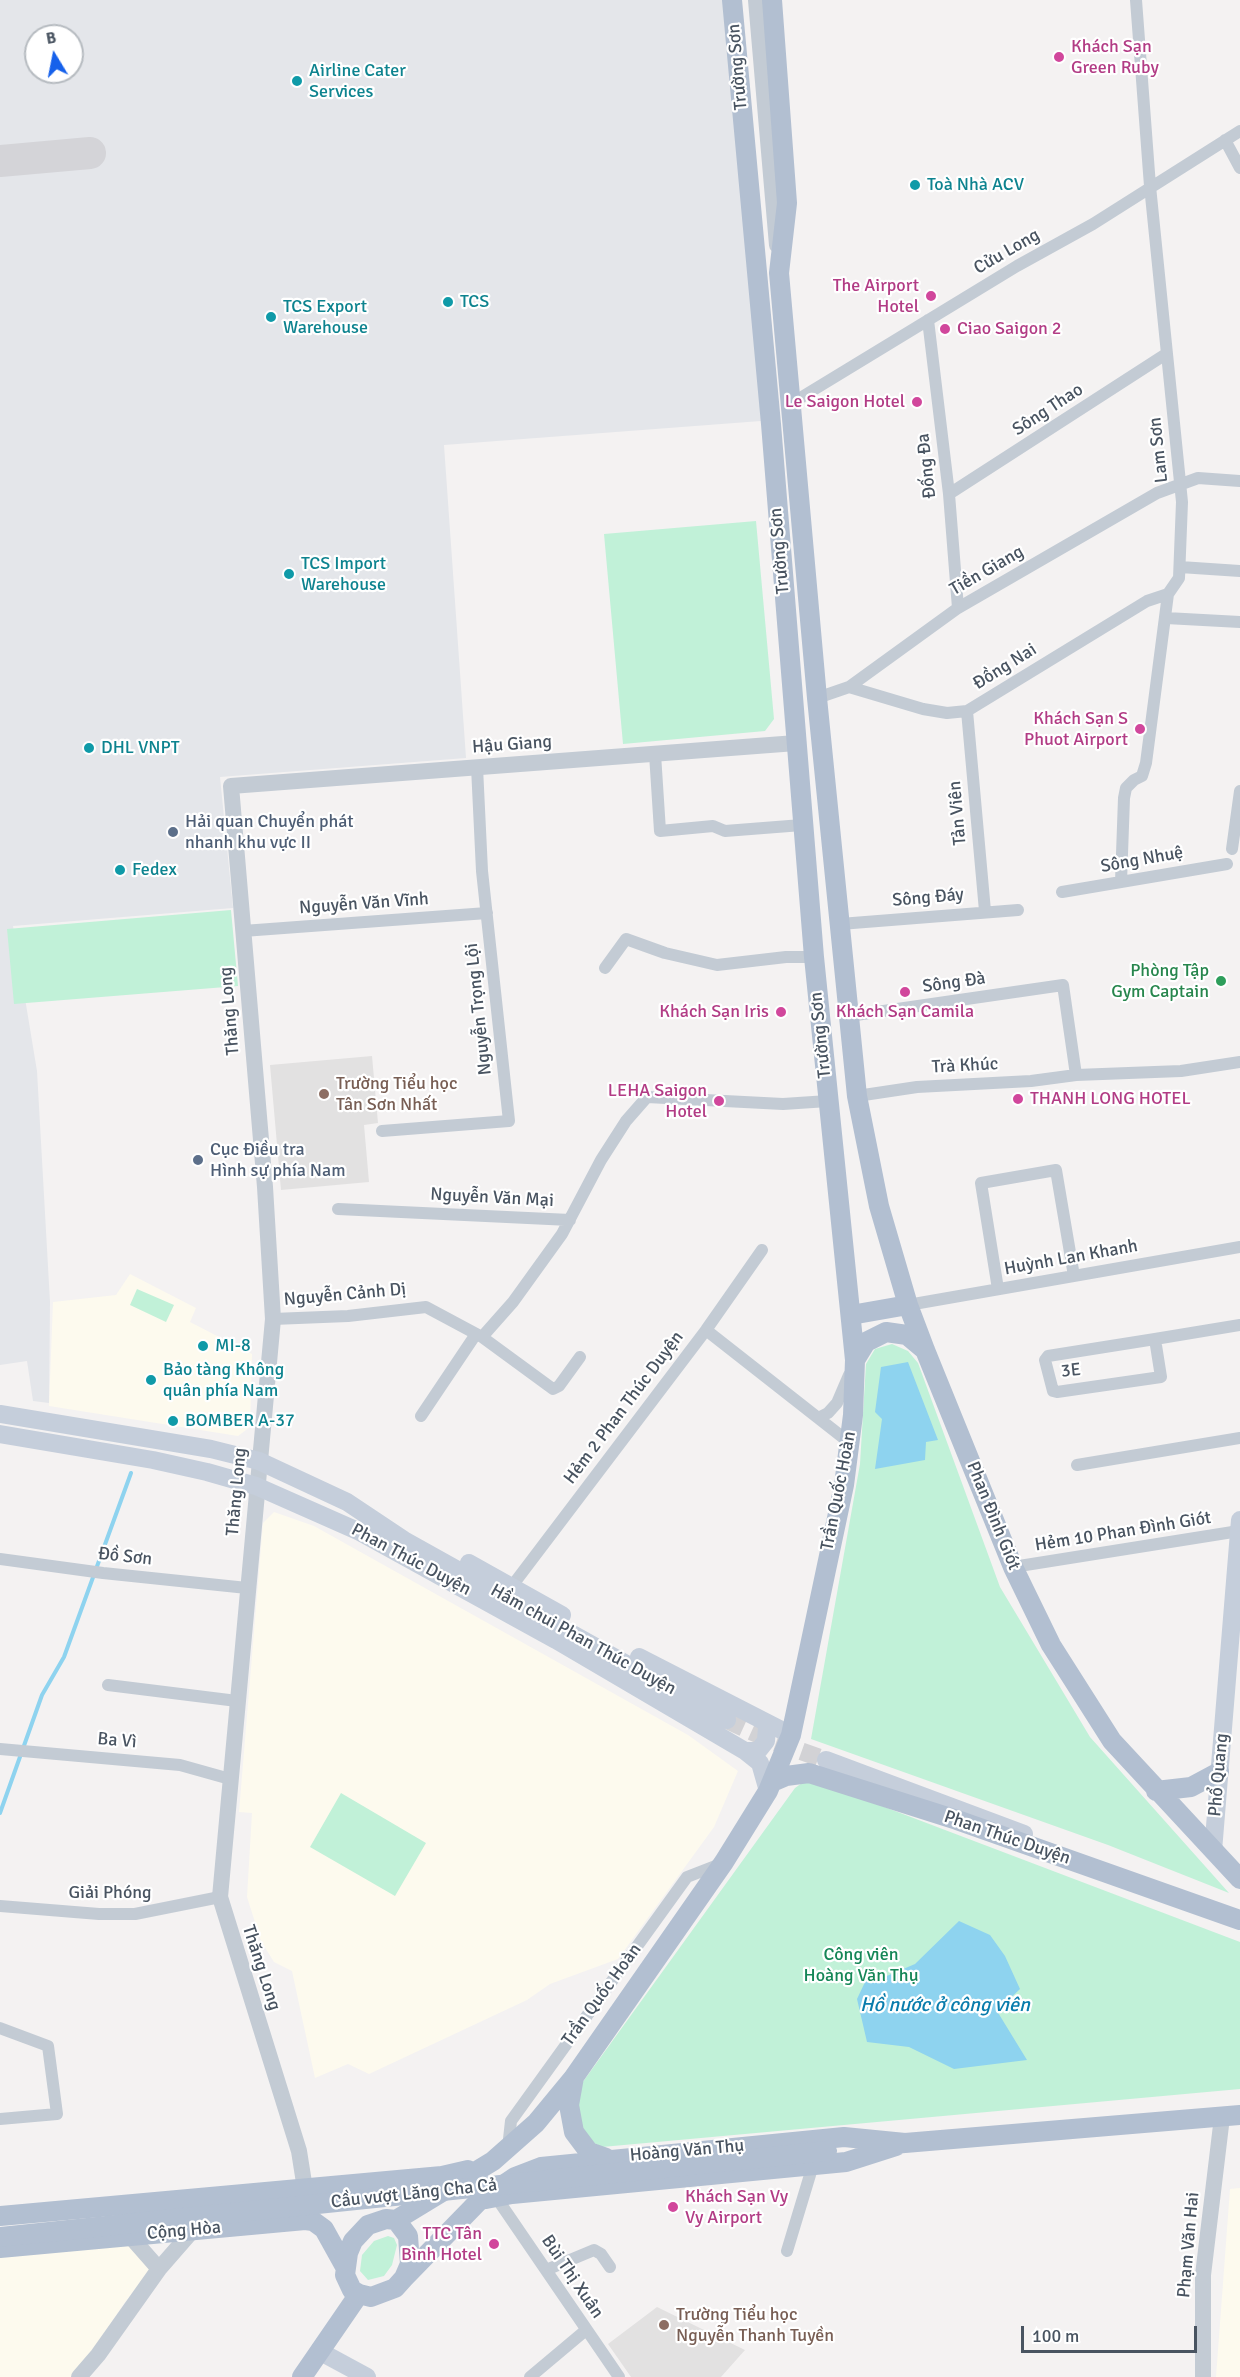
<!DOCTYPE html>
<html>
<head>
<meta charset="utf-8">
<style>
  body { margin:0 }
  #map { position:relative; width:1240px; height:2377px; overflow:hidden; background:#f4f2f2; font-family:Signika,sans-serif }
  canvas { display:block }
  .north { position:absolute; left:24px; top:24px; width:60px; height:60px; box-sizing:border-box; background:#fff; border:2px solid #b6bbc0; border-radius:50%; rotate:350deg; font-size:16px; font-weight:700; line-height:24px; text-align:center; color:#495461 }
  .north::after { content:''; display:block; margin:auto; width:21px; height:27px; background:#1661eb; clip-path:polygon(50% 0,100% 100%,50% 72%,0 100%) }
  .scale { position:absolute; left:1021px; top:2326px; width:176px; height:27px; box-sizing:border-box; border:3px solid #495461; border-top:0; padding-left:8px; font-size:18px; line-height:21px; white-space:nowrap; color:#495461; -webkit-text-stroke:4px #fff; paint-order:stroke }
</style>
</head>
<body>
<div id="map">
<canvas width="1240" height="2377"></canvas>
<div class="north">B</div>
<div class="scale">100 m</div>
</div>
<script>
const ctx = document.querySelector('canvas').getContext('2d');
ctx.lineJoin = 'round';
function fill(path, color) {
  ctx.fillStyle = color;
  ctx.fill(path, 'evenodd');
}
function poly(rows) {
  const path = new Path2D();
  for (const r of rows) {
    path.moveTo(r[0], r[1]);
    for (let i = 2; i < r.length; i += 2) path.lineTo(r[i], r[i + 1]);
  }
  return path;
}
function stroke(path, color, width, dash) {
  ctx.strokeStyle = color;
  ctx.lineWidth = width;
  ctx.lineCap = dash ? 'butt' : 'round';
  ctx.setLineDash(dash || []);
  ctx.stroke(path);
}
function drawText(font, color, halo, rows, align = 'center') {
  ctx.font = font + ' Signika,sans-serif';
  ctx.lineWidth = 4.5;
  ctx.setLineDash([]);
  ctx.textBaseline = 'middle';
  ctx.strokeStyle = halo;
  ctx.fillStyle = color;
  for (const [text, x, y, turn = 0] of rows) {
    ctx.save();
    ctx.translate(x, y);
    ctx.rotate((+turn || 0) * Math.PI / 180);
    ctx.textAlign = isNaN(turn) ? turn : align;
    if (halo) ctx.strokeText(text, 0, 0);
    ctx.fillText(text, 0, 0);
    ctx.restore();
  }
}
fill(poly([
  [130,1274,196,1308,190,1322,252,1354,250,1427,238,1436,49,1406,53,1302,116,1295],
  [274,1512,314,1526,688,1735,738,1771,714,1827,618,1959,550,1984,527,2000,369,2074,348,2064,315,2078,292,1971,274,1962,261,1941,247,1897,252,1813,239,1812,263,1523],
  [1240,2188,1240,2377,1216,2377,1230,2189],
  [134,2244,151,2270,125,2302,84,2363,71,2377,0,2377,0,2254]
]), '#fdfaee');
fill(poly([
  [372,1056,378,1123,364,1125,369,1182,281,1190,270,1065],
  [657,2307,745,2350,721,2377,631,2377,608,2344]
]), '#e2e1e1');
fill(poly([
  [0,0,731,0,761,421,444,445,466,758,220,777,233,908,13,926,37,1071,50,1302,49,1403,33,1401,27,1361,0,1365],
  [36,36,72,36,72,72,36,72]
]), '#e4e6ea');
fill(poly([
  [756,521,774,719,765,731,623,744,604,534],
  [231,910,238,986,14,1004,7,929],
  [137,1289,174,1305,166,1322,130,1305],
  [892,1344,908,1351,918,1363,1000,1587,1090,1737,1229,1893,1108,1845,811,1739,860,1464,866,1364,875,1349],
  [816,1781,1240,1942,1240,2089,602,2147,582,2137,577,2090,795,1788,802,1783],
  [341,1793,426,1843,395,1896,310,1847],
  [388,2236,394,2238,397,2245,392,2265,384,2276,368,2280,360,2271,362,2255,374,2241]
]), '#c1f1d8');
fill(poly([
  [908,1362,938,1440,926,1442,925,1460,875,1469,882,1419,875,1412,881,1367],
  [959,1921,990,1935,1005,1956,1020,1989,997,2011,1027,2060,954,2069,909,2047,867,2042,857,1999,866,1980,882,1978,915,1964]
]), '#8ed3ef');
stroke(poly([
  [0,1813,42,1695,64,1657,131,1473]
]), '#8ed3ef', 4);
stroke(poly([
  [0,161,90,153]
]), '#d4d4d8', 32);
stroke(poly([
  [727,1720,775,1742,826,1760]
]), '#d2d2d5', 18, [18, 9]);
stroke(poly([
  [1225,140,1240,168],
  [928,320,949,494,958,608],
  [792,403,1017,266,1093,224,1240,131],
  [949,494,1166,354],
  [1180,567,1240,571],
  [1166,618,1240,622],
  [849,687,923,709,947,713,967,711,1147,601,1168,594],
  [817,698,849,687,958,608,1157,493,1198,478,1240,481],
  [967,711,985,911],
  [655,754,660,831,713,826,725,831,802,825],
  [1232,849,1240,791],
  [1121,882,1124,798,1126,788,1134,780,1142,776,1146,763,1168,594,1179,578,1182,502,1150,186,1136,0],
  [1062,892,1227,864],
  [840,924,1018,910],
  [243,931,487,913],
  [605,968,626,939,665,953,717,965,786,957,814,957],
  [849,1016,1063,985,1076,1075,1181,1071,1240,1062],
  [857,1096,917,1087,1031,1081,1076,1075],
  [382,1131,509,1121,482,871,477,767],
  [338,1209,570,1220],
  [998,1289,981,1183,1056,1170,1074,1276],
  [908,1305,1240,1247],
  [273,1319,348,1316,426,1307,482,1337,513,1302,562,1234,601,1160,626,1121,647,1097,783,1104,828,1101],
  [706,1330,850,1443],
  [482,1337,553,1389,559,1386,580,1357],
  [1155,1339,1161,1377,1057,1392,1053,1391,1045,1360,1048,1356,1155,1339,1240,1325],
  [421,1416,476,1334],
  [818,1418,828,1413,837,1403,849,1375],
  [1077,1465,1240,1438],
  [0,1559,103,1573,247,1588],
  [1013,1567,1239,1531],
  [512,1586,706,1330,762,1250],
  [108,1685,237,1701],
  [0,1749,180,1765,230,1779],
  [0,1906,99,1914,135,1914,220,1897],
  [0,2028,48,2046,57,2114,0,2119],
  [508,2148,511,2121,687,1877,723,1863],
  [496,2197,619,2377],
  [787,2251,813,2165],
  [546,2270,594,2250,601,2254,610,2267],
  [530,2377,586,2330]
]), '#c3cbd4', 12);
stroke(poly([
  [756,0,777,245],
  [305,2189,299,2151,220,1897,273,1319,265,1187,231,786,796,743],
  [130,2236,159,2269],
  [79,2377,98,2355,159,2269,193,2230],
  [1203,2377,1203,2275,1222,2117]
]), '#c3cbd4', 16);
stroke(poly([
  [0,1414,211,1449,259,1461,347,1502,404,1540,727,1720],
  [0,1434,153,1460,207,1472,256,1486,360,1532,556,1640,745,1751,760,1763,768,1791],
  [469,1563,562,1615],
  [639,1657,791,1735],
  [745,1751,758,1751,766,1741,767,1726,764,1721],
  [826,1760,1024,1834],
  [1213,1851,1240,1520],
  [319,2351,367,2377]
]), '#c5cedb', 18);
stroke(poly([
  [772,0,787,203,779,273,817,698,857,1096,879,1206,908,1305,925,1350,1013,1567,1051,1645,1112,1741,1240,1879],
  [851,1315,908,1305],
  [855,1360,866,1342,886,1332,907,1335,925,1350],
  [772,1782,786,1776,809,1773,957,1820,1240,1920],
  [1156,1791,1191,1787,1219,1772],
  [574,2077,569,2105,574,2132,589,2152,606,2158],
  [893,2144,1240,2115],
  [486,2199,512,2194,846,2162,896,2146],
  [0,2216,442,2176,468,2170],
  [386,2219,396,2220,408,2236,410,2264,404,2278,395,2288,371,2297,359,2294,352,2290,345,2275,348,2253,353,2241,368,2225,386,2219],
  [396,2220,493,2161,536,2123,574,2077,724,1862,768,1791,791,1735,844,1485,853,1415,855,1360,814,957,771,424,732,0],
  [0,2248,305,2220,313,2221,324,2229,344,2265],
  [404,2278,478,2202,515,2177,541,2167,844,2137,905,2143],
  [302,2377,359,2294]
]), '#b2bfd1', 20);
stroke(poly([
  [0,2237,827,2151]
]), '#b2bfd1', 20);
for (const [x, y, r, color] of [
  [1059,57,6,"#d1479c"],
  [297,81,6,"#0f9aa8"],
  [915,185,6,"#0f9aa8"],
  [931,296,6,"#d1479c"],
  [448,302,6,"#0f9aa8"],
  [271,317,6,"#0f9aa8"],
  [945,329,6,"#d1479c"],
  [917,402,6,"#d1479c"],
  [289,574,6,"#0f9aa8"],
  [1140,729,6,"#d1479c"],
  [89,748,6,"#0f9aa8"],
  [173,832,6,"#5c6f8a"],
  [120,870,6,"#0f9aa8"],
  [1221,981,6,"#2e9e5b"],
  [905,992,6,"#d1479c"],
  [781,1012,6,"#d1479c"],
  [324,1094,6,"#8d6e63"],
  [1018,1099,6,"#d1479c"],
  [719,1101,6,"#d1479c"],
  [198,1160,6,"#5c6f8a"],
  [203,1346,6,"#0f9aa8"],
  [151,1380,6,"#0f9aa8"],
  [173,1421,6,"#0f9aa8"],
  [673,2207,6,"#d1479c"],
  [494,2244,6,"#d1479c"],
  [664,2325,6,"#8d6e63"]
]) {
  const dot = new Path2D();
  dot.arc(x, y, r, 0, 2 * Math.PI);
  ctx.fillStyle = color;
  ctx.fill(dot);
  stroke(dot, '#fff', 2);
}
drawText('18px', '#b23c85', '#fff', [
  ["Khách Sạn",1071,47,"left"],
  ["Green Ruby",1071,68,"left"],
  ["The Airport",919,286],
  ["Hotel",919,307],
  ["Ciao Saigon 2",957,329,"left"],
  ["Le Saigon Hotel",905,402],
  ["Khách Sạn S",1128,719],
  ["Phuot Airport",1128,740],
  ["Khách Sạn Iris",769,1012],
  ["Khách Sạn Camila",905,1012,"center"],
  ["LEHA Saigon",707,1091],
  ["Hotel",707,1112],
  ["THANH LONG HOTEL",1030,1099,"left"],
  ["Khách Sạn Vy",685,2197,"left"],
  ["Vy Airport",685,2218,"left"],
  ["TTC Tân",482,2234],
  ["Bình Hotel",482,2255]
], 'right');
drawText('18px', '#495461', '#fff', [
  ["Trường Sơn",738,67,-95],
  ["Cửu Long",1007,252,-30],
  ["Sông Thao",1048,410,-33],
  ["Lam Sơn",1159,450,-96],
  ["Đống Đa",927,466,-96],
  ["Trường Sơn",780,551,-95],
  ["Tiền Giang",987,571,-30],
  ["Đồng Nai",1005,667,-32],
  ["Hậu Giang",512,745,-4],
  ["Tản Viên",958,813,-95],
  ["Sông Nhuệ",1142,860,-10],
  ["Sông Đáy",928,898,-5],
  ["Nguyễn Văn Vĩnh",364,904,-4],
  ["Sông Đà",954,983,-8],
  ["Nguyễn Trọng Lội",479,1009,-96],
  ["Thăng Long",230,1011,-95],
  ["Trường Sơn",821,1035,-96],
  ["Trà Khúc",965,1066,-3],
  ["Nguyễn Văn Mại",492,1198,3],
  ["Huỳnh Lan Khanh",1071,1258,-10],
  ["Nguyễn Cảnh Dị",345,1295,-5],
  ["3E",1071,1371,-6],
  ["Hẻm 2 Phan Thúc Duyện",624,1408,-53],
  ["Trần Quốc Hoàn",839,1491,-79],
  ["Thăng Long",237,1492,-85],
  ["Phan Đình Giót",993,1516,68],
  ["Hẻm 10 Phan Đình Giót",1123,1532,-9],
  ["Đồ Sơn",125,1557,6],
  ["Phan Thúc Duyện",411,1560,28],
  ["Hầm chui Phan Thúc Duyện",583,1640,29],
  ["Ba Vì",117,1741,5],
  ["Phổ Quang",1219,1775,-85],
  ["Phan Thúc Duyện",1007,1838,19],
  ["Giải Phóng",110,1893],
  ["Thăng Long",261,1968,72],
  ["Trần Quốc Hoàn",602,1995,-54],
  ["Hoàng Văn Thụ",687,2151,-5],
  ["Cầu vượt Lăng Cha Cả",414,2194,-6],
  ["Cộng Hòa",184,2231,-5],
  ["Phạm Văn Hai",1189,2245,-85],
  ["Bùi Thị Xuân",572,2277,56]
]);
drawText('18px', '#0d838f', '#fff', [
  ["Airline Cater",309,71],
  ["Services",309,92],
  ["Toà Nhà ACV",927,185],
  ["TCS",460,302],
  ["TCS Export",283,307],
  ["Warehouse",283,328],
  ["TCS Import",301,564],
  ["Warehouse",301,585],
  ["DHL VNPT",101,748],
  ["Fedex",132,870],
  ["MI-8",215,1346],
  ["Bảo tàng Không",163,1370],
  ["quân phía Nam",163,1391],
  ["BOMBER A-37",185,1421]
], 'left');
drawText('18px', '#4e5e75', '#fff', [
  ["Hải quan Chuyển phát",185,822],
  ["nhanh khu vực II",185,843],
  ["Cục Điều tra",210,1150],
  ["Hình sự phía Nam",210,1171]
], 'left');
drawText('18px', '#27864d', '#fff', [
  ["Phòng Tập",1209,971],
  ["Gym Captain",1209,992]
], 'right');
drawText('18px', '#785e54', '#fff', [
  ["Trường Tiểu học",336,1084],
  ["Tân Sơn Nhất",336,1105],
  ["Trường Tiểu học",676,2315],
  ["Nguyễn Thanh Tuyền",676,2336]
], 'left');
drawText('18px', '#158657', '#fff', [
  ["Công viên",861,1955],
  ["Hoàng Văn Thụ",861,1976]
]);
drawText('italic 20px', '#097cac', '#fff', [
  ["Hồ nước ở công viên",945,2006]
]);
</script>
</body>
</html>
